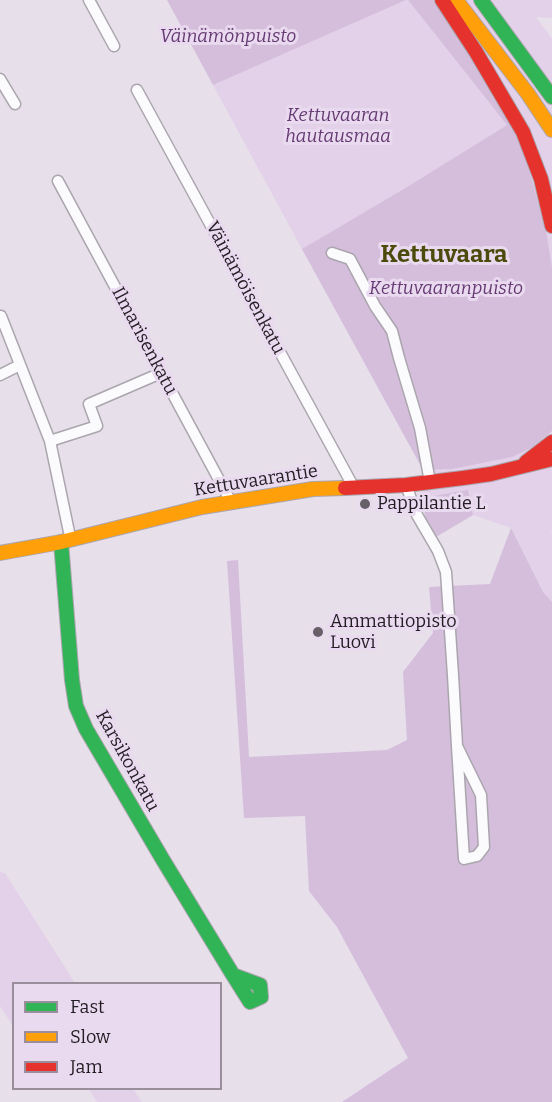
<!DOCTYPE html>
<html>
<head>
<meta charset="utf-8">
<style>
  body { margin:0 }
  #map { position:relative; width:552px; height:1102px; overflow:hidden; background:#e7dfea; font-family:Bitter,serif }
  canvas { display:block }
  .legend { position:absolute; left:12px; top:982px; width:210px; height:108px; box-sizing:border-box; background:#eadaef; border:2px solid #9a8e9d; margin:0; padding:8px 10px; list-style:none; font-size:18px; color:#221c23 }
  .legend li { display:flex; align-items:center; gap:12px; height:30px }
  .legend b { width:30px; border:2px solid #9a8e9d }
</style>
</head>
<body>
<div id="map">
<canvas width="552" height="1102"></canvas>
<ul class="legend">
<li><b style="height:8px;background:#30b455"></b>Fast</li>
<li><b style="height:8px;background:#ff9f0a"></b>Slow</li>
<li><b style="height:8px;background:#e5322d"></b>Jam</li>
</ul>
</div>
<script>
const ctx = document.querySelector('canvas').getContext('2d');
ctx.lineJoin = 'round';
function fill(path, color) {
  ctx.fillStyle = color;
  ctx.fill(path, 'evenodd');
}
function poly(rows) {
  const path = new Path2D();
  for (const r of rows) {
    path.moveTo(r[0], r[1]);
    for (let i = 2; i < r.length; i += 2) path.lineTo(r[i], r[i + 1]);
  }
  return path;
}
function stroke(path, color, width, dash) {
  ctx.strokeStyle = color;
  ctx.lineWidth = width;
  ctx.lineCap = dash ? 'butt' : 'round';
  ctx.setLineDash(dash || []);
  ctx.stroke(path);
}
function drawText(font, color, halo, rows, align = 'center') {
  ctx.font = font + ' Bitter,serif';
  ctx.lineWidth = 6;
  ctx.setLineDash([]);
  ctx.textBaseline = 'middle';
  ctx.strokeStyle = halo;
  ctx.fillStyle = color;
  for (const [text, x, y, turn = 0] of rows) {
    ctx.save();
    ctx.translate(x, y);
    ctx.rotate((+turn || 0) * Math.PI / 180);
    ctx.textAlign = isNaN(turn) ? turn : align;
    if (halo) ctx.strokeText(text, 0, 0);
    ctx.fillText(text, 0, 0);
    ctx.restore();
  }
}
fill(poly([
  [406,0,408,0,507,125,407,187,302,249,213,85],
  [435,0,552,0,552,18,536,17,552,39,552,267,546,230,519,133],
  [552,431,552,531,551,531,552,536,552,602,543,592,511,528,473,515,468,490,422,502,423,470,533,447],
  [0,872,5,873,75,983,14,984,13,1026,0,1006],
  [89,1089,133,1089,142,1102,97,1102]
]), '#e3d0e9');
fill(poly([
  [167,0,406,0,213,85],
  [408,0,435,0,519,133,546,230,552,267,552,431,533,447,512,457,452,469,423,470,302,249,407,187,507,125],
  [468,490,473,515,431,540,422,502,434,496],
  [511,528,543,592,552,602,552,1102,342,1102,408,1058,337,927,309,891,305,816,244,818,227,561,238,560,249,757,387,750,407,740,403,672,433,633,429,587,490,584]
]), '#d4bedc');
const street = poly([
  [89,0,114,46],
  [0,79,15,104],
  [137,90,353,486],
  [58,181,231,502],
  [332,253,350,259,375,306,392,331,399,358,420,428,430,482],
  [1,316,50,441,69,532],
  [0,375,20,365],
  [50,441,97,426,89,404,161,373],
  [406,485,417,515,438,551,446,572,453,675,457,746,464,859,477,856,484,847,481,795,457,746]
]);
const fast = poly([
  [481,0,552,97],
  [61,542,72,680,76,706,86,729,163,860,233,975,260,985,261,997,250,1002,233,975]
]);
const slow = poly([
  [456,0,528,94,552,130],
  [0,553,61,542,202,507,313,489,345,488]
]);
const jam = poly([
  [442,0,476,52,523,132,541,179,552,226],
  [526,462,552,442],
  [345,488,406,485,463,478,491,474,552,459]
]);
stroke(street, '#aba5ae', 13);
stroke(fast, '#aba5ae', 16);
stroke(slow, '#aba5ae', 16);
stroke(jam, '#aba5ae', 16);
stroke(street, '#fbfafc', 10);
stroke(fast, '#30b455', 14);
stroke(slow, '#ff9f0a', 14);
stroke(jam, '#e5322d', 14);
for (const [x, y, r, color] of [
  [365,504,6,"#676069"],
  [318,632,6,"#676069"]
]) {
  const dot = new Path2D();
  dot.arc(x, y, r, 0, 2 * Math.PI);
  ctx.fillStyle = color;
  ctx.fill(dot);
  stroke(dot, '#eadaef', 2);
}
drawText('italic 18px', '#653a73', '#eadaef', [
  ["Väinämönpuisto",228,37],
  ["Kettuvaaran",338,116],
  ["hautausmaa",338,137],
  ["Kettuvaaranpuisto",446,289]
]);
drawText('18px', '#221c23', '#eadaef', [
  ["Väinämöisenkatu",245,288,62],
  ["Ilmarisenkatu",144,341,62],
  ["Kettuvaarantie",256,481,-9],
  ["Karsikonkatu",127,761,61]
]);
drawText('18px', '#221c23', '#eadaef', [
  ["Pappilantie L",377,504],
  ["Ammattiopisto",330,622],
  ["Luovi",330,643]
], 'left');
drawText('bold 24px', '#4d4b0c', '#eadaef', [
  ["Kettuvaara",444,255]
]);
</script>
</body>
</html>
